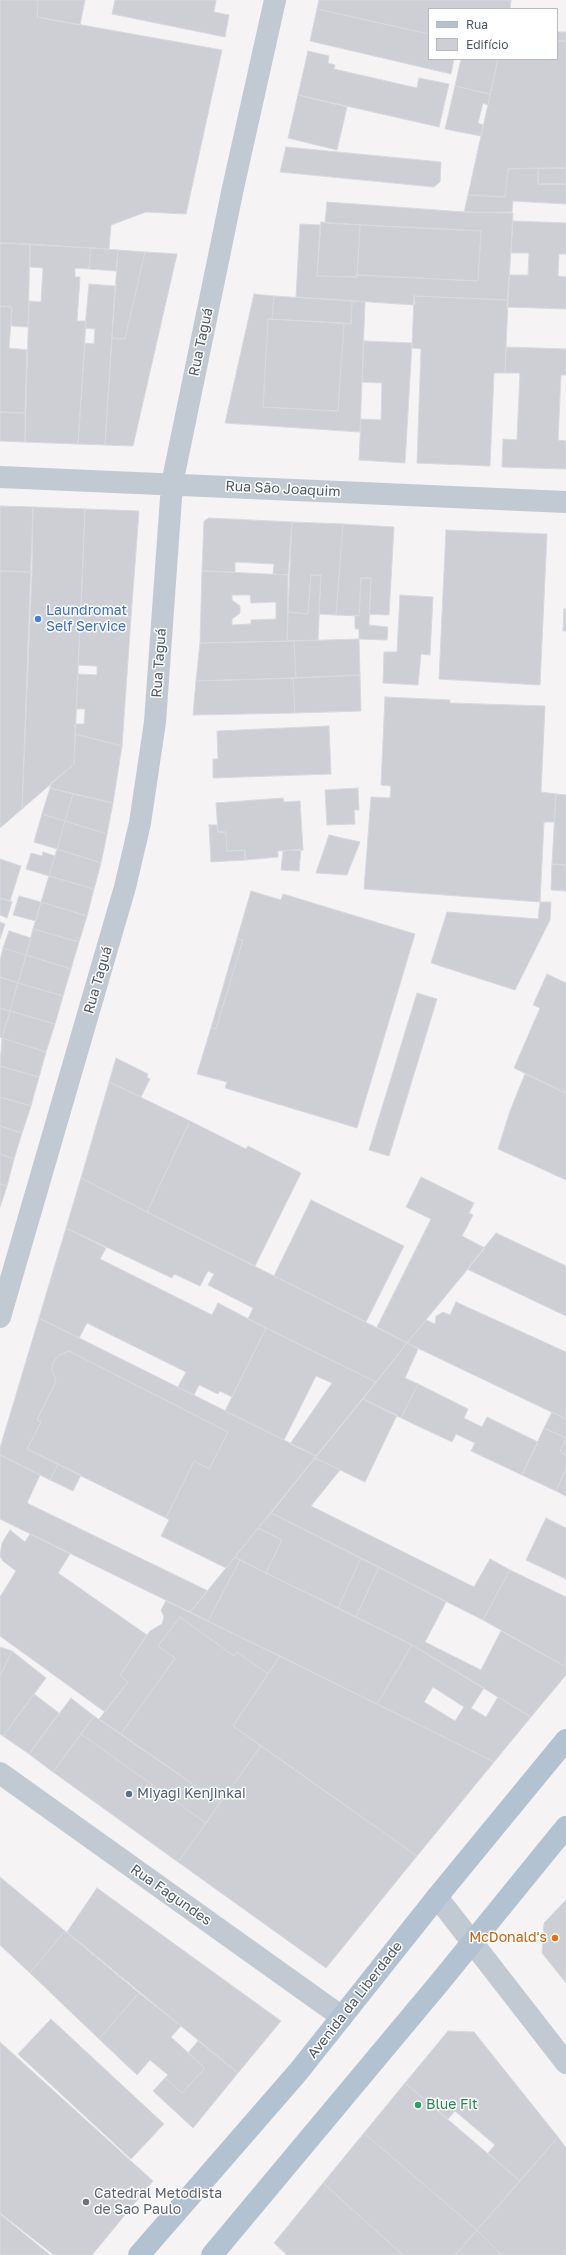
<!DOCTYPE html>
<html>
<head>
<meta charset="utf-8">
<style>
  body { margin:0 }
  #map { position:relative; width:566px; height:2255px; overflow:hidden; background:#f5f3f3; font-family:"Golos Text",sans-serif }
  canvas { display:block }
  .legend { position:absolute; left:428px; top:8px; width:130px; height:52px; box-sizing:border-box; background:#fff; border:1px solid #b7bbc0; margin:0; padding:5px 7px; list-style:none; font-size:12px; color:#4a5661 }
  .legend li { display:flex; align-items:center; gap:8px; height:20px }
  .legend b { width:20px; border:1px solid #b7bbc0 }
</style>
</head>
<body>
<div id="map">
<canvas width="566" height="2255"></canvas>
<ul class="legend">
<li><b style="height:5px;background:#b3c2d1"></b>Rua</li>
<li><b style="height:11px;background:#cdcfd5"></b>Edifício</li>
</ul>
</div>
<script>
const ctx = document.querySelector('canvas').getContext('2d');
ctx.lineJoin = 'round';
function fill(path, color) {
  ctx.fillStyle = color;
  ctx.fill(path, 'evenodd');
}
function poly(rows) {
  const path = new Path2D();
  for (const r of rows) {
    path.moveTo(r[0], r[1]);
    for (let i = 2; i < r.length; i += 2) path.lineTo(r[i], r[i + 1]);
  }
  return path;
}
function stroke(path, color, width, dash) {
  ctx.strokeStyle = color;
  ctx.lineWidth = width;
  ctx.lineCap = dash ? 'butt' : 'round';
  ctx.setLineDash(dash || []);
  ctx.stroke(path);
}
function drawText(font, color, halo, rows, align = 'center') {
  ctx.font = font + ' "Golos Text",sans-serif';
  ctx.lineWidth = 3;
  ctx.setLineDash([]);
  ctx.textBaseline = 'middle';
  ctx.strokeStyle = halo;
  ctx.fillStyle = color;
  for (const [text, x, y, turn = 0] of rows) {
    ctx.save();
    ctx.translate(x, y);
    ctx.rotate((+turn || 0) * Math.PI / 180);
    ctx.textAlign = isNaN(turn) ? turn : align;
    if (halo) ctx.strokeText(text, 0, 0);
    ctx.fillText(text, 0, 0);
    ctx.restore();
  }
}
const building = poly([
  [0,0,38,0,37,17,222,50,186,214,146,212,111,225,109,249,0,243,0,0],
  [38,0,85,0,80,25,37,17,38,0],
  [115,0,216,0,214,12,229,15,225,37,112,14,115,0],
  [319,0,511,0,510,9,429,9,429,34,317,9,319,0],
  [317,9,429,34,429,59,454,59,451,74,310,41,317,9],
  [557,32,566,32,566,41,557,41,557,32],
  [557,41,566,41,566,168,508,169,505,197,468,195,498,59,557,59,557,41],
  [308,51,329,56,328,63,335,65,334,69,417,88,419,78,449,84,439,127,298,95,308,51],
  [461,59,498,59,490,94,455,86,461,59],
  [455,86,490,94,488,105,483,103,478,123,483,125,481,136,445,129,455,86],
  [298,95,347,107,337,150,288,138,298,95],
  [286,147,441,162,440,182,434,187,280,172,286,147],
  [538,168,538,184,566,184,566,204,513,201,512,212,464,212,468,195,505,197,508,169,538,168],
  [538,168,566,168,566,184,538,184,538,168],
  [327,202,464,212,513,213,508,300,414,296,415,305,296,297,300,224,320,225,317,276,357,277,357,275,478,281,481,231,325,223,327,202],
  [513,221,566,223,566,254,559,254,558,276,566,277,566,309,507,307,509,275,528,275,529,253,511,253,513,221],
  [321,222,360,225,357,277,317,276,321,222],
  [360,225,481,231,478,281,357,275,360,225],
  [0,243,30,244,28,327,11,326,12,307,0,306,0,243],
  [30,244,91,248,89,269,75,268,75,277,80,277,77,321,86,321,78,444,25,442,29,301,41,302,43,268,30,267,30,244],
  [91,248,118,250,116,271,89,269,91,248],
  [118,250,145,252,125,339,112,338,118,250],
  [145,252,177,254,133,446,105,445,112,338,125,339,145,252],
  [89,284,115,286,105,445,78,444,85,343,94,344,95,329,85,328,89,284],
  [254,294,274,296,272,319,268,319,263,407,338,411,344,323,351,324,352,301,365,302,360,432,225,423,254,294],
  [274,296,352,301,351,324,272,319,274,296],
  [414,296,508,300,505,373,494,373,490,466,417,463,421,349,412,348,414,296],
  [0,306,12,307,9,348,27,350,25,413,0,412,0,306],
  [268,319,344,323,338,411,263,407,268,319],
  [364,341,412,343,405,463,359,460,361,419,381,420,382,383,362,382,364,341],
  [506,347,566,349,566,375,561,375,558,440,566,441,566,469,502,467,503,439,517,440,520,373,505,373,506,347],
  [0,412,25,413,25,442,0,441,0,412],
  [0,506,33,507,32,572,0,571,0,506],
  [33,507,85,509,74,764,22,809,33,507],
  [85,509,139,511,131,617,81,614,85,509],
  [209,518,292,522,288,575,273,574,274,564,235,562,235,572,202,571,204,521,209,518],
  [292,522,343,524,336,615,319,614,321,575,311,575,308,614,288,612,292,522],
  [343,524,394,527,389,615,369,614,371,578,361,578,359,616,336,615,343,524],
  [446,530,547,534,540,685,439,679,446,530],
  [0,571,32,572,22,809,0,828,0,571],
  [202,571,288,575,287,641,200,643,202,571],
  [232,595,250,595,251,603,276,602,276,619,251,620,251,624,232,625,232,619,240,613,240,606,232,600,232,595],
  [311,575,321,575,318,640,287,641,288,612,308,614,311,575],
  [361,578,371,578,369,625,388,627,387,640,359,639,359,629,355,629,355,615,359,616,361,578],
  [400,595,433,597,430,655,421,654,418,685,383,683,384,652,397,652,400,595],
  [564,609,566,609,566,631,563,631,564,609],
  [81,614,131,617,122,746,75,734,75,724,84,724,85,709,76,709,78,674,97,675,97,666,78,665,81,614],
  [359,639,360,675,296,678,294,641,359,639],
  [294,641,296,678,196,681,200,643,294,641],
  [360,675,361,711,295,713,293,678,360,675],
  [293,678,295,713,193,715,196,681,293,678],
  [385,697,450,700,450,703,545,706,541,792,556,794,554,822,544,822,540,902,364,889,371,797,390,798,391,786,381,785,385,697],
  [329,726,331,774,213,778,213,759,218,759,217,731,329,726],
  [75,734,122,746,113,803,50,788,51,783,74,764,75,734],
  [50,788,73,794,65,821,42,814,50,788],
  [358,788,359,810,354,810,355,824,327,825,325,790,358,788],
  [73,794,113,803,107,834,65,821,73,794],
  [556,794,566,795,566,865,552,864,556,794],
  [283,798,284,802,300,801,303,850,278,851,278,857,245,860,245,850,227,851,226,832,218,832,216,803,283,798],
  [42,814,65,821,57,849,34,842,42,814],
  [65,821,107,834,101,863,57,849,65,821],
  [209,825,217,825,218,832,226,832,227,851,245,850,245,860,211,862,209,825],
  [329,835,360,842,347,875,316,873,329,835],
  [57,849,101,863,94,889,49,876,57,849],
  [301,849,299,871,281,870,283,851,301,849],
  [43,852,55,856,49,876,26,869,31,853,42,856,43,852],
  [0,859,21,866,10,901,0,898,0,859],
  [552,864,566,865,566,891,551,890,552,864],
  [49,876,94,889,87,916,41,902,49,876],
  [251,891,281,900,283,894,415,934,357,1128,225,1088,227,1082,197,1074,211,1028,216,1029,243,940,237,939,251,891],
  [19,896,41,902,36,921,13,915,19,896],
  [0,898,12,902,7,918,0,915,0,898],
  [41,902,87,916,79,942,33,929,41,902],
  [540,902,551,902,550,920,515,990,431,963,447,912,538,919,540,902],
  [0,922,5,924,0,939,0,922],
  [33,929,79,942,71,969,26,955,33,929],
  [9,931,31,938,26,955,3,948,9,931],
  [237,939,243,940,216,1029,211,1028,237,939],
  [3,948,26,955,18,983,0,977,0,961,3,948],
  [26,955,71,969,63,996,18,983,26,955],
  [547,974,566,983,566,1093,514,1068,540,1008,533,1005,547,974],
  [0,977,18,983,10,1011,0,1008,0,977],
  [18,983,63,996,55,1024,10,1011,18,983],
  [417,993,437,999,389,1156,369,1150,417,993],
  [0,1008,10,1011,2,1038,0,1037,0,1008],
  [10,1011,55,1024,46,1052,2,1038,10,1011],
  [2,1038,46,1052,39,1077,0,1066,2,1038],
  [116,1058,148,1074,147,1077,150,1079,141,1097,109,1082,116,1058],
  [0,1066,39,1077,31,1106,0,1097,0,1066],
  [525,1074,566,1093,566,1180,498,1149,510,1111,525,1074],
  [109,1082,190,1121,147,1212,81,1178,109,1082],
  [0,1097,31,1106,22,1133,0,1126,0,1097],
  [190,1121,246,1149,248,1146,301,1173,255,1266,147,1212,190,1121],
  [0,1126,22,1133,14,1159,0,1154,0,1126],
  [0,1154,14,1159,7,1186,0,1184,0,1154],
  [421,1177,474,1203,469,1213,473,1215,462,1236,485,1248,407,1343,377,1327,431,1219,406,1207,421,1177],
  [81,1178,147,1212,407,1343,376,1382,248,1319,253,1308,208,1285,214,1274,208,1271,200,1286,174,1274,172,1278,66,1228,81,1178],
  [0,1184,7,1186,0,1207,0,1184],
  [311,1200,404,1246,366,1322,274,1276,311,1200],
  [66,1228,106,1248,100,1259,212,1315,218,1303,266,1328,232,1397,220,1391,218,1394,199,1385,194,1395,178,1387,186,1372,87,1323,79,1338,39,1318,66,1228],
  [496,1233,566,1266,566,1316,467,1269,496,1233],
  [456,1302,566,1352,566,1419,407,1343,426,1320,435,1324,436,1316,440,1314,443,1312,450,1315,456,1302],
  [39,1318,316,1456,226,1568,161,1536,169,1520,166,1518,194,1461,209,1469,228,1432,69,1351,58,1356,53,1363,52,1370,56,1381,37,1420,41,1422,27,1449,58,1464,50,1480,0,1455,0,1448,39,1318],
  [266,1328,376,1382,316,1456,290,1444,332,1383,316,1376,284,1440,225,1411,266,1328],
  [407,1343,418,1349,405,1378,418,1384,401,1418,363,1399,407,1343],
  [69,1351,228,1432,209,1469,194,1461,166,1518,27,1449,41,1422,37,1420,56,1381,52,1370,53,1363,58,1356,69,1351],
  [418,1384,468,1409,464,1418,482,1427,487,1417,538,1442,522,1475,471,1451,475,1443,456,1434,452,1442,401,1418,418,1384],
  [363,1399,397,1415,365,1482,315,1458,363,1399],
  [552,1412,566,1419,566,1438,544,1428,552,1412],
  [544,1428,566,1438,560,1452,566,1455,566,1469,556,1491,522,1475,544,1428],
  [566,1439,566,1455,560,1452,566,1439],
  [0,1455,40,1475,27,1503,208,1591,190,1612,0,1519,0,1455],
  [315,1458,340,1470,311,1506,474,1587,490,1559,510,1570,483,1620,271,1513,315,1458],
  [58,1464,81,1475,73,1491,50,1480,58,1464],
  [566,1469,566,1496,556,1491,566,1469],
  [271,1513,361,1558,338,1608,266,1573,282,1540,258,1528,271,1513],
  [546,1518,566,1528,566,1579,526,1560,546,1518],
  [258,1528,282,1540,266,1573,235,1557,258,1528],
  [10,1530,25,1542,30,1534,70,1554,58,1573,147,1635,120,1675,128,1682,105,1712,0,1636,0,1597,16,1571,3,1561,0,1556,2,1543,10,1530],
  [235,1557,240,1560,208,1621,190,1612,235,1557],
  [361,1558,379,1567,356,1617,338,1608,361,1558],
  [240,1560,412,1645,377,1704,208,1621,240,1560],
  [379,1567,446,1602,425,1642,481,1670,501,1631,566,1667,566,1675,531,1717,412,1645,356,1617,379,1567],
  [510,1570,566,1597,566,1667,483,1620,510,1570],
  [166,1601,280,1656,268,1674,237,1652,234,1656,180,1617,158,1646,175,1658,121,1734,99,1719,128,1682,120,1675,150,1631,162,1624,164,1617,161,1610,166,1601],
  [180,1617,234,1656,237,1652,268,1674,233,1726,261,1746,220,1803,121,1734,175,1658,158,1646,180,1617],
  [412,1645,484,1688,471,1708,486,1717,498,1697,531,1717,494,1762,377,1704,412,1645],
  [433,1687,464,1707,455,1721,424,1702,433,1687],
  [0,1647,12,1651,0,1676,0,1647],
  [12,1651,46,1678,3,1736,0,1734,0,1676,12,1651],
  [280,1656,494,1762,417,1856,233,1726,280,1656],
  [34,1694,59,1713,29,1754,3,1736,34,1694],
  [71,1698,94,1716,53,1772,29,1754,71,1698],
  [94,1716,220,1803,206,1823,81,1734,94,1716],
  [81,1734,206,1823,178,1862,53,1772,81,1734],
  [261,1746,417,1856,326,1968,178,1862,261,1746],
  [0,1877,65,1931,30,1973,0,1945,0,1877],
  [97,1888,281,2021,238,2073,67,1932,97,1888],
  [566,1900,566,1983,542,1953,544,1923,566,1900],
  [65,1931,139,1993,99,2039,30,1973,65,1931],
  [139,1993,181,2026,171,2037,205,2068,182,2093,165,2078,168,2075,150,2060,137,2075,99,2039,139,1993],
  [51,2019,164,2124,131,2159,18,2054,51,2019],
  [448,2031,474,2032,558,2137,520,2181,488,2153,495,2145,455,2111,448,2119,405,2083,448,2031],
  [198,2041,238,2073,193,2128,153,2091,165,2078,182,2093,205,2068,188,2053,198,2041],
  [0,2042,153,2181,92,2255,54,2255,0,2213,0,2042],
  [405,2083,520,2181,477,2230,364,2133,405,2083],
  [364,2133,477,2230,455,2255,403,2255,323,2183,364,2133],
  [558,2137,566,2148,566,2255,502,2255,477,2230,558,2137],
  [323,2183,403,2255,287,2255,274,2243,323,2183],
  [0,2214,50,2255,0,2255,0,2214],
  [477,2230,502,2255,455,2255,477,2230]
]);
fill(building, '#cdcfd5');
stroke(building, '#d7d9de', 1);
stroke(poly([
  [0,477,566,502],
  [0,1317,125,887,140,823,155,722,172,484,233,188,275,0],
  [0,1773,342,2017],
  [437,1897,566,2063]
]), '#c1cad2', 22);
stroke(poly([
  [139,2255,298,2072,437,1897,566,1740],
  [212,2255,440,1982,566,1827]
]), '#b3c2d1', 22);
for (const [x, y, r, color] of [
  [38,619,4,"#3f7fe0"],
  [129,1794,4,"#5c6f8a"],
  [555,1938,4,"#e8710a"],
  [418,2105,4,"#2e9e5b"],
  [86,2202,4,"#6b7280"]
]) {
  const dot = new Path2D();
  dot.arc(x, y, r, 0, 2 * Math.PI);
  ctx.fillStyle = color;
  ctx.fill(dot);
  stroke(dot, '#fff', 1.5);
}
drawText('14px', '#4a5661', '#fff', [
  ["Rua Taguá",201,342,-78],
  ["Rua São Joaquim",283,489,3],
  ["Rua Taguá",159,663,-86],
  ["Rua Taguá",98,980,-74],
  ["Rua Fagundes",171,1895,35],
  ["Avenida da Liberdade",355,2000,-52]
]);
drawText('14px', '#366cbe', '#fff', [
  ["Laundromat",46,611],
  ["Self Service",46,627]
], 'left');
drawText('14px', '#4e5e75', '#fff', [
  ["Miyagi Kenjinkai",137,1794]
], 'left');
drawText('14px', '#c56008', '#fff', [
  ["McDonald's",547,1938]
], 'right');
drawText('14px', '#27864d', '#fff', [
  ["Blue Fit",426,2105]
], 'left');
drawText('14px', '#5b616d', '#fff', [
  ["Catedral Metodista",94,2194],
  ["de Sao Paulo",94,2210]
], 'left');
</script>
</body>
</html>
